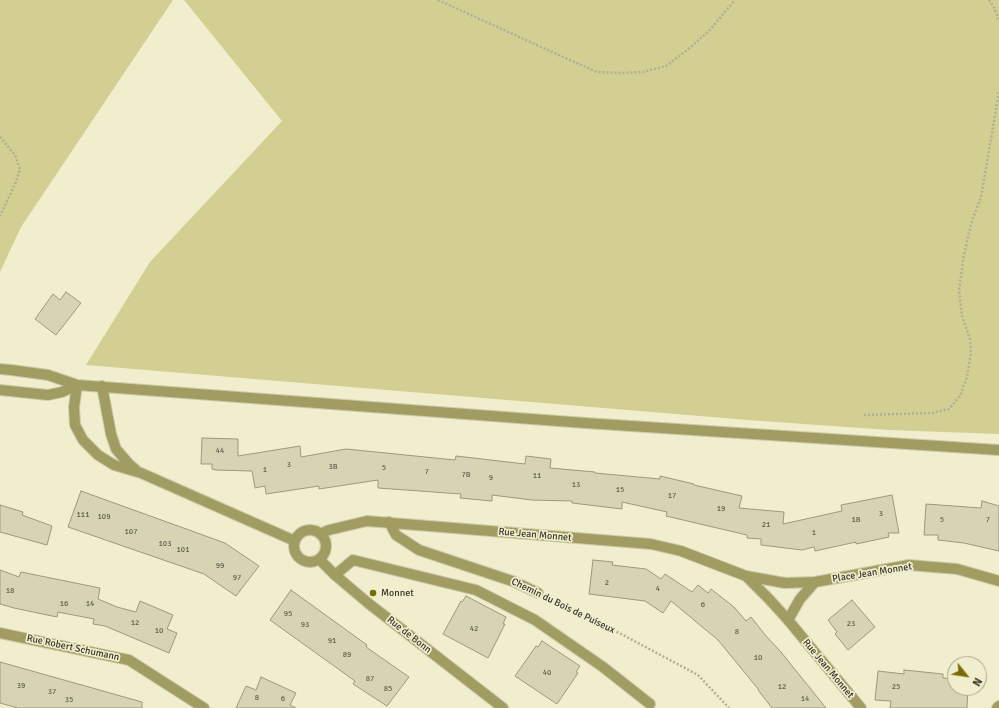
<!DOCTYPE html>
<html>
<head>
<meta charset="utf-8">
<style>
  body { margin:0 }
  #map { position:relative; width:999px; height:708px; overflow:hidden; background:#f0eecc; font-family:Signika,sans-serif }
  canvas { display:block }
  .north { position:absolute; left:947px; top:656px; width:40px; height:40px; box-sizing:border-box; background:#f0eecc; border:1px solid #a6a48b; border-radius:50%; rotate:120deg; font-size:11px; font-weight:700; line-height:16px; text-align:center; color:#373629 }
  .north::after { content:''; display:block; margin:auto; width:14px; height:18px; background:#746c06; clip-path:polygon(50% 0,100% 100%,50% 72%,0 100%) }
</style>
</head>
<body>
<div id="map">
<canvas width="999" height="708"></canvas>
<div class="north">N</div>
</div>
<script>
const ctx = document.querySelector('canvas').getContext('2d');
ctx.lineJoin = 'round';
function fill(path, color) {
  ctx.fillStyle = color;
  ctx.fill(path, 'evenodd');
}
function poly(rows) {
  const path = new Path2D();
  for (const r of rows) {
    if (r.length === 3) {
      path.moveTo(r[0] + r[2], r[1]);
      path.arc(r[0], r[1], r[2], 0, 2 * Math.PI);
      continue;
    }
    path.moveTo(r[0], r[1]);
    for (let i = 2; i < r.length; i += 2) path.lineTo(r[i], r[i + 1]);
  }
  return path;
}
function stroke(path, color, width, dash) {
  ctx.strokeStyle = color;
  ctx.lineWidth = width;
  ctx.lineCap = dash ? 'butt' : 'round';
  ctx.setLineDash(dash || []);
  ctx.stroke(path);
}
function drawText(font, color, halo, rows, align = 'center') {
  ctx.font = font + ' Signika,sans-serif';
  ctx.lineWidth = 3.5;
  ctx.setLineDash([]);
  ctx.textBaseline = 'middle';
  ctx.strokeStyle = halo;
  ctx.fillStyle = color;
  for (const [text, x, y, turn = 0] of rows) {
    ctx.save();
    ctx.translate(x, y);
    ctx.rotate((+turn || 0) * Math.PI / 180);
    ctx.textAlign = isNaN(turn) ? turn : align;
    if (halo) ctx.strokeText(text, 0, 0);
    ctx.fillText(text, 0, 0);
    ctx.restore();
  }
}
fill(poly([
  [0,0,173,0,21,227,0,272],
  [184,0,999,0,999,434,889,430,748,420,86,365,150,262,282,121]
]), '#d3ce92');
const building = poly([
  [66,292,81,303,56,335,35,319,53,294,60,300,66,292],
  [202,438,238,439,238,456,300,446,301,457,346,449,455,460,456,456,525,464,526,456,551,459,550,468,595,472,595,473,660,479,660,476,694,484,694,485,742,496,739,508,784,512,783,524,842,511,841,505,892,495,899,533,888,533,889,537,856,544,856,542,815,551,814,547,802,550,761,545,761,539,747,538,747,535,666,516,667,512,622,502,622,509,572,503,572,501,532,500,492,495,492,501,460,498,461,494,378,488,378,480,319,489,319,486,266,494,265,486,255,488,252,471,216,470,212,469,212,464,201,464,202,438],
  [81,491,225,543,259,566,236,596,204,574,68,527,81,491],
  [982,501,999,506,999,551,964,543,938,540,938,535,924,535,926,504,981,508,982,501],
  [0,505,23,512,22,515,52,526,47,545,0,532,0,505],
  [593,560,613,562,612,565,646,569,661,579,665,574,692,592,698,585,708,593,711,589,734,607,746,621,751,617,766,636,781,652,826,708,772,708,758,690,759,690,718,640,671,601,663,613,645,601,589,594,593,560],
  [0,570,19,577,21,572,100,588,98,599,117,607,136,612,140,601,173,615,167,629,177,633,169,653,105,626,93,624,94,619,58,612,57,617,14,608,0,604,0,570],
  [291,590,367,645,366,647,409,677,387,706,353,684,355,681,270,620,291,590],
  [466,596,506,617,503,624,505,624,488,658,443,634,461,601,462,602,466,596],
  [852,600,875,627,848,650,835,634,837,632,828,620,852,600],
  [542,641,580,666,576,672,578,673,557,704,515,676,536,646,538,647,542,641],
  [0,662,142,702,142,708,18,708,0,703,0,662],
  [904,670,943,674,943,678,955,679,955,688,968,688,967,708,890,708,891,701,875,700,878,671,904,674,904,670],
  [261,677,296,693,290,705,296,708,236,708,246,686,256,690,261,677]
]);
fill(building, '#d6d4b3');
stroke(building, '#9b997a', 1);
const lane = poly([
  [335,575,353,560,476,590,535,620,603,667,650,704]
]);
const street = poly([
  [0,369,11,370,48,375,77,385,585,423,999,450],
  [77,385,74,407,75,425,83,440,98,455,114,465,141,473,295,541],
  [102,386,111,434,116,449,129,464,136,470],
  [0,390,48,395,62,392,77,385],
  [389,522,396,535,419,550,515,582,538,593],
  [310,546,16],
  [320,534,329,530,367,521,651,544,681,551,746,576,769,599,788,620,861,708],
  [319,559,335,575,368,603,503,708],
  [746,576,785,583,815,582],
  [788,620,800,599,815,582,909,565,957,569,999,581],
  [0,633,129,660,204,708],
  [997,708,999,706]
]);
stroke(lane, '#cbc9ab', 12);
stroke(street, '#cbc9ab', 12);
stroke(poly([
  [438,0,561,56,597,72,619,73,643,72,666,66,686,51,709,31,735,0],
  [989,0,995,9,999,21],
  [0,137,15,155,20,169,16,182,0,216],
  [864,415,932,413,949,409,960,396,967,377,971,353,970,339,962,316,959,290,964,254,972,221,981,197,999,92],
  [552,600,623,635,698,675,729,708]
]), '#b1af94', 2.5, [2, 2]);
stroke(lane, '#a19c62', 10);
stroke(street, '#a19c62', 10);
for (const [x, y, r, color] of [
  [373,593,4,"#746c06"]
]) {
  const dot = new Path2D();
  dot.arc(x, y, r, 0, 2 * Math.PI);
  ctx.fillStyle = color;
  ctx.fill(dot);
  stroke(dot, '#f0eecc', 1.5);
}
drawText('8px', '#5f5e4c', null, [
  ["44",220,451],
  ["3",289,465],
  ["3B",333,467],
  ["5",384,468],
  ["1",265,470],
  ["7",427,472],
  ["7B",466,475],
  ["11",537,476],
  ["9",491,478],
  ["13",576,485],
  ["15",620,490],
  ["17",672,496],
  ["19",721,509],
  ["3",881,514],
  ["111",83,515],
  ["109",104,517],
  ["1B",856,520],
  ["5",942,520],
  ["7",988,520],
  ["21",766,525],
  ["107",131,532],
  ["1",814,533],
  ["103",165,544],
  ["101",183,550],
  ["99",220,566],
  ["97",237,578],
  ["2",607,583],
  ["4",658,589],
  ["18",10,591],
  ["16",64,604],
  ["14",90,604],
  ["6",703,605],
  ["95",288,614],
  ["12",135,623],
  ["23",851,624],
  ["93",305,625],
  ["42",474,629],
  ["10",159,631],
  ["8",737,632],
  ["91",332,641],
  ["89",347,655],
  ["10",758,658],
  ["40",547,673],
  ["87",370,679],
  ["39",21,686],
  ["12",782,687],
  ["25",896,687],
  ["85",388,689],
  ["37",52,692],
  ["8",257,698],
  ["6",283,699],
  ["14",805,699],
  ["35",69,700]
]);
drawText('10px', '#373629', '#f0eecc', [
  ["Rue Jean Monnet",535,535,5],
  ["Place Jean Monnet",872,573,-9],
  ["Chemin du Bois de Puiseux",563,606,26],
  ["Rue de Bonn",409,635,38],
  ["Rue Robert Schumann",73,648,12],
  ["Rue Jean Monnet",828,669,50]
]);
drawText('10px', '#373629', '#f0eecc', [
  ["Monnet",381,593]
], 'left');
</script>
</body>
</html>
